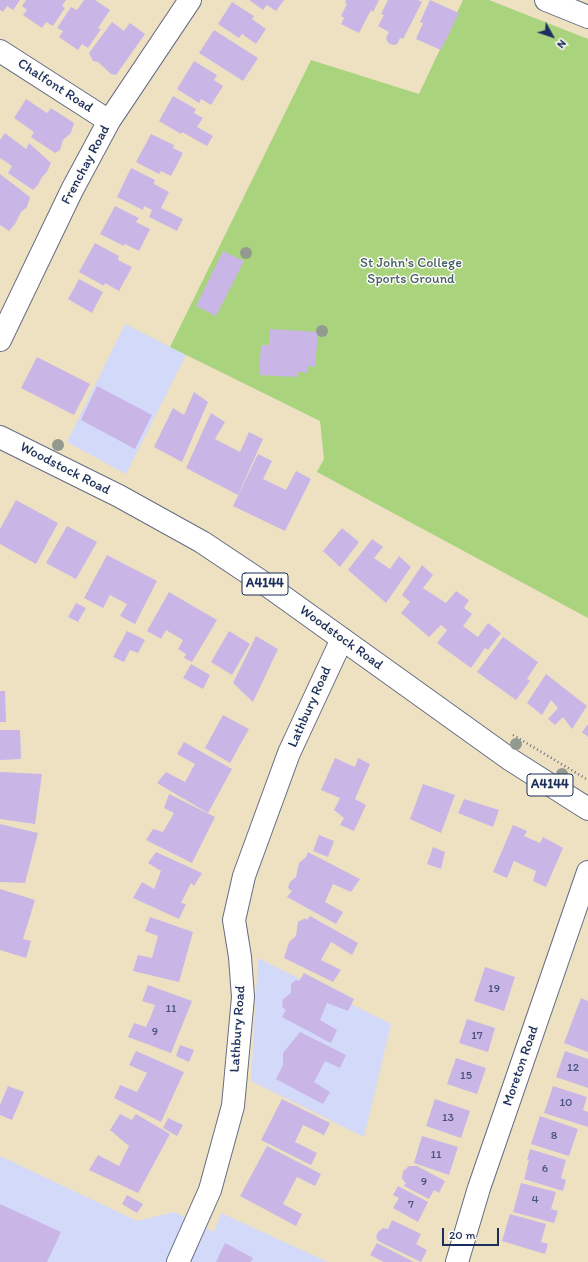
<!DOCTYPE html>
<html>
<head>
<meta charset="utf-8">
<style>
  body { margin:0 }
  #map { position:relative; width:588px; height:1262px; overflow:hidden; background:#eee1c2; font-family:Itim,sans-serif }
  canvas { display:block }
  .north { position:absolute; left:532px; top:16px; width:40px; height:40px; -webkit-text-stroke:3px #fdfcf7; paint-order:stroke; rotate:130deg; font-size:11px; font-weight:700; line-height:16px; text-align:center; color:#1b2f5e }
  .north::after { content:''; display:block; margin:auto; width:14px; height:18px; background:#1b2f5e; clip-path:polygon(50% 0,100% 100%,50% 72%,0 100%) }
  .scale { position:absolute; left:442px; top:1228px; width:57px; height:18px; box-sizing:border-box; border:2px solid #1b2f5e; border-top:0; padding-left:5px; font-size:12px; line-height:14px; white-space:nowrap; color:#1b2f5e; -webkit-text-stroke:3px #fdfcf7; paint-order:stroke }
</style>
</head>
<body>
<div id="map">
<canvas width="588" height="1262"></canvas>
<div class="north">N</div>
<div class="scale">20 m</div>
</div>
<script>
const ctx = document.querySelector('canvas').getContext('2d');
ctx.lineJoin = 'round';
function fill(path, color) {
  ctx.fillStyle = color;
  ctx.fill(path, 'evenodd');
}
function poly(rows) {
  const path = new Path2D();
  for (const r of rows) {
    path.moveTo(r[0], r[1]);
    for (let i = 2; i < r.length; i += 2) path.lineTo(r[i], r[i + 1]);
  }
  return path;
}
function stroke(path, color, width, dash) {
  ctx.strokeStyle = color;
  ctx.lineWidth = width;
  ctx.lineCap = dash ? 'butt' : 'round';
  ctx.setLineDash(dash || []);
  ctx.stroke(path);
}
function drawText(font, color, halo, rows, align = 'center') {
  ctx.font = font + ' Itim,sans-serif';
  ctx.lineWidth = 3;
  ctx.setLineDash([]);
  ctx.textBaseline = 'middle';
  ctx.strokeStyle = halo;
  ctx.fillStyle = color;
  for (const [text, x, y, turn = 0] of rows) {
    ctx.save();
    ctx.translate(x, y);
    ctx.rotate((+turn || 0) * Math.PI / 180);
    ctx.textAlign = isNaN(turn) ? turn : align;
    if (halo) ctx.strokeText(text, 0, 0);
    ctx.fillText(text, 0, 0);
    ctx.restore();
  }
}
fill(poly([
  [125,324,186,355,126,474,67,442],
  [258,958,391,1024,364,1137,251,1081],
  [0,1156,137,1221,175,1212,214,1232,221,1213,328,1262,0,1262]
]), '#d2d9f9');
fill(poly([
  [463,0,489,0,588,39,588,618,317,472,324,459,320,421,170,347,311,60,419,94]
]), '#aad37e');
fill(poly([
  [0,0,20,0,13,10,7,6,3,12,0,10],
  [26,0,66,0,62,6,65,8,53,26,46,22,42,28,23,15,27,10,22,6],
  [84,0,95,0,110,10,98,28,101,29,88,48,82,44,78,50,59,37,63,31,57,28,71,7,77,10],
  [249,0,284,0,276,11,267,5,263,10],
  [346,0,379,0,373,12,371,10,359,33,341,24,344,18,341,16,347,4,345,2],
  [388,0,418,0,422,2,403,39,400,38,398,43,395,45,390,44,387,41,386,38,389,32,378,26,384,15,381,14],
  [430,0,459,13,441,50,416,39,423,23,420,22],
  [232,2,254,16,252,19,266,29,256,44,242,34,239,38,218,24],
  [112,22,124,31,130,23,145,34,116,75,111,74,98,62,93,61,89,53],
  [214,30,258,58,243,81,199,53],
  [194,61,217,75,214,80,223,86,211,105,201,99,199,103,177,89],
  [173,96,196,109,194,113,203,118,197,127,213,136,207,146,182,132,181,134,159,121],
  [26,99,47,113,51,108,74,123,71,133,63,140,60,150,55,153,31,137,34,132,14,118],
  [5,133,26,149,29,143,51,163,47,172,42,177,38,185,33,190,8,173,12,166,0,158,0,140],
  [151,134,174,145,173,148,183,153,171,176,161,171,159,174,136,162],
  [131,168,155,180,154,184,169,192,161,208,183,219,177,231,149,217,152,210,144,206,143,210,117,197],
  [0,174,30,197,27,207,21,212,15,224,9,231,0,225],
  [115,206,139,218,136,222,150,229,139,251,125,244,124,246,100,234],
  [95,243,119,256,118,260,132,267,119,291,105,283,104,286,79,272],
  [223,251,244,261,216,316,196,306],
  [79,279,103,292,92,313,68,299],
  [270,329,318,332,315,367,308,366,308,373,298,372,298,377,259,375,261,345,269,345],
  [37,357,90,384,74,415,21,388],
  [97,386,152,415,135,449,81,420],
  [194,392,208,402,182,462,154,447,173,408,184,415],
  [211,413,225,422,215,439,240,452,249,432,263,439,238,495,186,468],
  [258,454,272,461,263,479,286,490,296,471,311,479,285,531,233,506],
  [16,500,58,523,36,564,0,544,0,529],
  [67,526,97,542,76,579,46,563],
  [342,528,359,542,340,567,323,551],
  [372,539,383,547,374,558,390,569,399,556,411,567,386,603,348,570],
  [107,555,157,581,135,624,120,616,127,604,110,595,103,608,84,598],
  [422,565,433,575,423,588,446,603,456,591,469,600,464,608,472,614,463,626,478,637,488,623,501,633,488,650,485,648,471,668,437,643,447,630,441,625,429,637,401,613,410,602,402,595],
  [169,592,217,620,192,662,184,658,186,654,178,649,183,640,166,630,161,639,147,631],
  [76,603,86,608,78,622,68,617],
  [127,631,145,640,138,653,130,650,124,662,113,657],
  [229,631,250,644,232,675,211,662],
  [256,636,278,649,253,702,233,683],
  [503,637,538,662,527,679,530,681,516,700,477,672],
  [191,664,210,675,203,689,183,678],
  [546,674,587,706,572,729,563,717,555,725,548,719,558,708,551,700,542,715,527,703],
  [0,691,5,691,6,722,0,722],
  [223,715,249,729,230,763,205,748],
  [588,724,588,737,582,732],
  [0,730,20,730,21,759,0,760],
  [184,742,232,769,208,813,157,783,166,772,185,782,195,764,177,754],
  [335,758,355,767,358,758,370,764,355,799,366,805,354,831,340,825,344,818,334,810,340,798,321,790],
  [0,772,42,774,35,824,0,819],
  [423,784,455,795,441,833,410,819],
  [169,794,215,817,192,863,146,840,153,829,163,832,174,813,164,808],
  [464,799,499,810,493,827,458,813],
  [0,824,38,833,25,883,0,882],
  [513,825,527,831,524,836,540,843,543,837,563,848,546,887,533,881,536,871,514,861,507,878,493,872],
  [319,835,334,841,328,857,313,851],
  [433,847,445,852,441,869,427,864],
  [156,852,202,873,194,886,191,883,181,903,186,904,179,919,133,898,142,882,154,889,161,871,148,863],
  [308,852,360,879,351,892,333,884,325,902,343,912,336,924,287,897,292,891,288,888,290,882,296,877,299,863,306,857],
  [0,889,35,900,23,939,31,941,26,958,0,950],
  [310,916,358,943,352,955,331,942,321,960,341,970,333,982,284,958,289,942,296,936,298,922,305,918,307,920],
  [150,917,193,932,179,982,133,971,138,955,152,958,158,936,145,931],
  [485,967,515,977,504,1011,474,1001],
  [304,973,354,999,348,1011,327,1003,320,1020,337,1030,331,1043,282,1017,286,1010,282,1007,283,999,291,993,291,984,296,980,299,981],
  [148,985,192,1001,171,1053,128,1037,134,1023,146,1027,151,1016,155,1005,142,1001],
  [581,998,588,1001,588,1052,564,1043],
  [467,1019,495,1028,488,1052,459,1043],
  [300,1032,346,1055,340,1068,325,1061,314,1082,330,1092,323,1104,276,1079,283,1065,283,1053],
  [180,1045,194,1050,189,1062,176,1056],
  [136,1051,184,1072,161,1122,114,1098,120,1085,137,1092,147,1073,129,1065],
  [565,1051,588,1059,588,1088,556,1077],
  [456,1058,486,1068,477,1094,447,1084],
  [8,1086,24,1092,12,1120,0,1115,0,1105],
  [553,1086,587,1097,583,1110,588,1112,588,1127,544,1113],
  [282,1099,330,1123,324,1135,303,1125,295,1142,317,1153,311,1165,261,1140],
  [435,1099,470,1111,461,1138,426,1126],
  [120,1114,132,1120,136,1114,170,1134,138,1193,89,1170,98,1155,119,1166,129,1146,110,1130],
  [540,1116,578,1129,569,1156,531,1144],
  [168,1118,183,1125,177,1136,163,1128],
  [422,1136,458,1147,449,1175,414,1163],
  [267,1146,321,1174,315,1186,297,1177,283,1204,302,1214,296,1226,240,1196],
  [530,1149,566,1160,561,1178,566,1180,563,1191,524,1179,529,1160,527,1160],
  [409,1166,417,1166,445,1181,439,1193,434,1190,429,1199,404,1186,406,1183,402,1179,403,1171],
  [521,1183,556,1192,551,1209,558,1211,554,1223,513,1212],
  [398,1186,428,1202,418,1222,393,1208,399,1198,393,1195],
  [127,1195,143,1204,137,1213,122,1204],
  [0,1204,61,1232,47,1262,0,1262],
  [510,1214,546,1224,541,1242,548,1244,545,1254,502,1241],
  [392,1220,421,1234,416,1244,427,1250,421,1262,378,1241,376,1237,378,1232,383,1228,388,1229],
  [225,1243,253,1258,251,1262,216,1262],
  [377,1243,414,1262,384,1262,370,1255]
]), '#c9b6e6');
const minor = poly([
  [546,0,588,17],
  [0,51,109,121],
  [0,340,72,190,109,121,190,0],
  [178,1262,210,1190,233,1106,243,997,240,957,234,920,244,876,289,753,342,639]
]);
const major = poly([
  [0,437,119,496,202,542,271,588,511,760,588,809],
  [457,1262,479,1188,588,872]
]);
stroke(minor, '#656d81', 24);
stroke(major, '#656d81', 24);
stroke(poly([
  [513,735,588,780]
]), '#656d81', 2.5, [1, 3]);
stroke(minor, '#fff', 22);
stroke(major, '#fff', 22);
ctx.fillStyle = '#929a90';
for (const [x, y] of [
  [246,253],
  [322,331],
  [58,445],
  [516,744],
  [562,774]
]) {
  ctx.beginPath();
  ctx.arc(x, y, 6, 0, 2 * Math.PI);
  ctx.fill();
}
drawText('12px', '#465180', null, [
  ["19",494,989],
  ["11",171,1009],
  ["9",155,1032],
  ["17",477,1036],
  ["12",573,1068],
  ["15",466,1076],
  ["10",566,1103],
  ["13",448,1118],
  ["8",554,1136],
  ["11",436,1155],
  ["6",545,1169],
  ["9",424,1182],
  ["4",535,1200],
  ["7",411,1205]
]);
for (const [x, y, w] of [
  [265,584,46],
  [550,785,46]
]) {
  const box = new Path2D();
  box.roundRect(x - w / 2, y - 11, w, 22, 3);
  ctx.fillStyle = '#fdfcf7';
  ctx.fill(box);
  stroke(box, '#1b2f5e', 1);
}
drawText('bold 13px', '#1b2f5e', null, [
  ["A4144",265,584],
  ["A4144",550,785]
]);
drawText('14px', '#1b2f5e', '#fdfcf7', [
  ["Chalfont Road",55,86,33],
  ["Frenchay Road",86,165,-62],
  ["Woodstock Road",65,469,27],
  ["Woodstock Road",341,638,36],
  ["Lathbury Road",310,707,-66],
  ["Lathbury Road",238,1029,-86],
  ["Moreton Road",521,1066,-71]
]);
drawText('14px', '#466068', '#fdfcf7', [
  ["St John's College",411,263],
  ["Sports Ground",411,279]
]);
</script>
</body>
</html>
